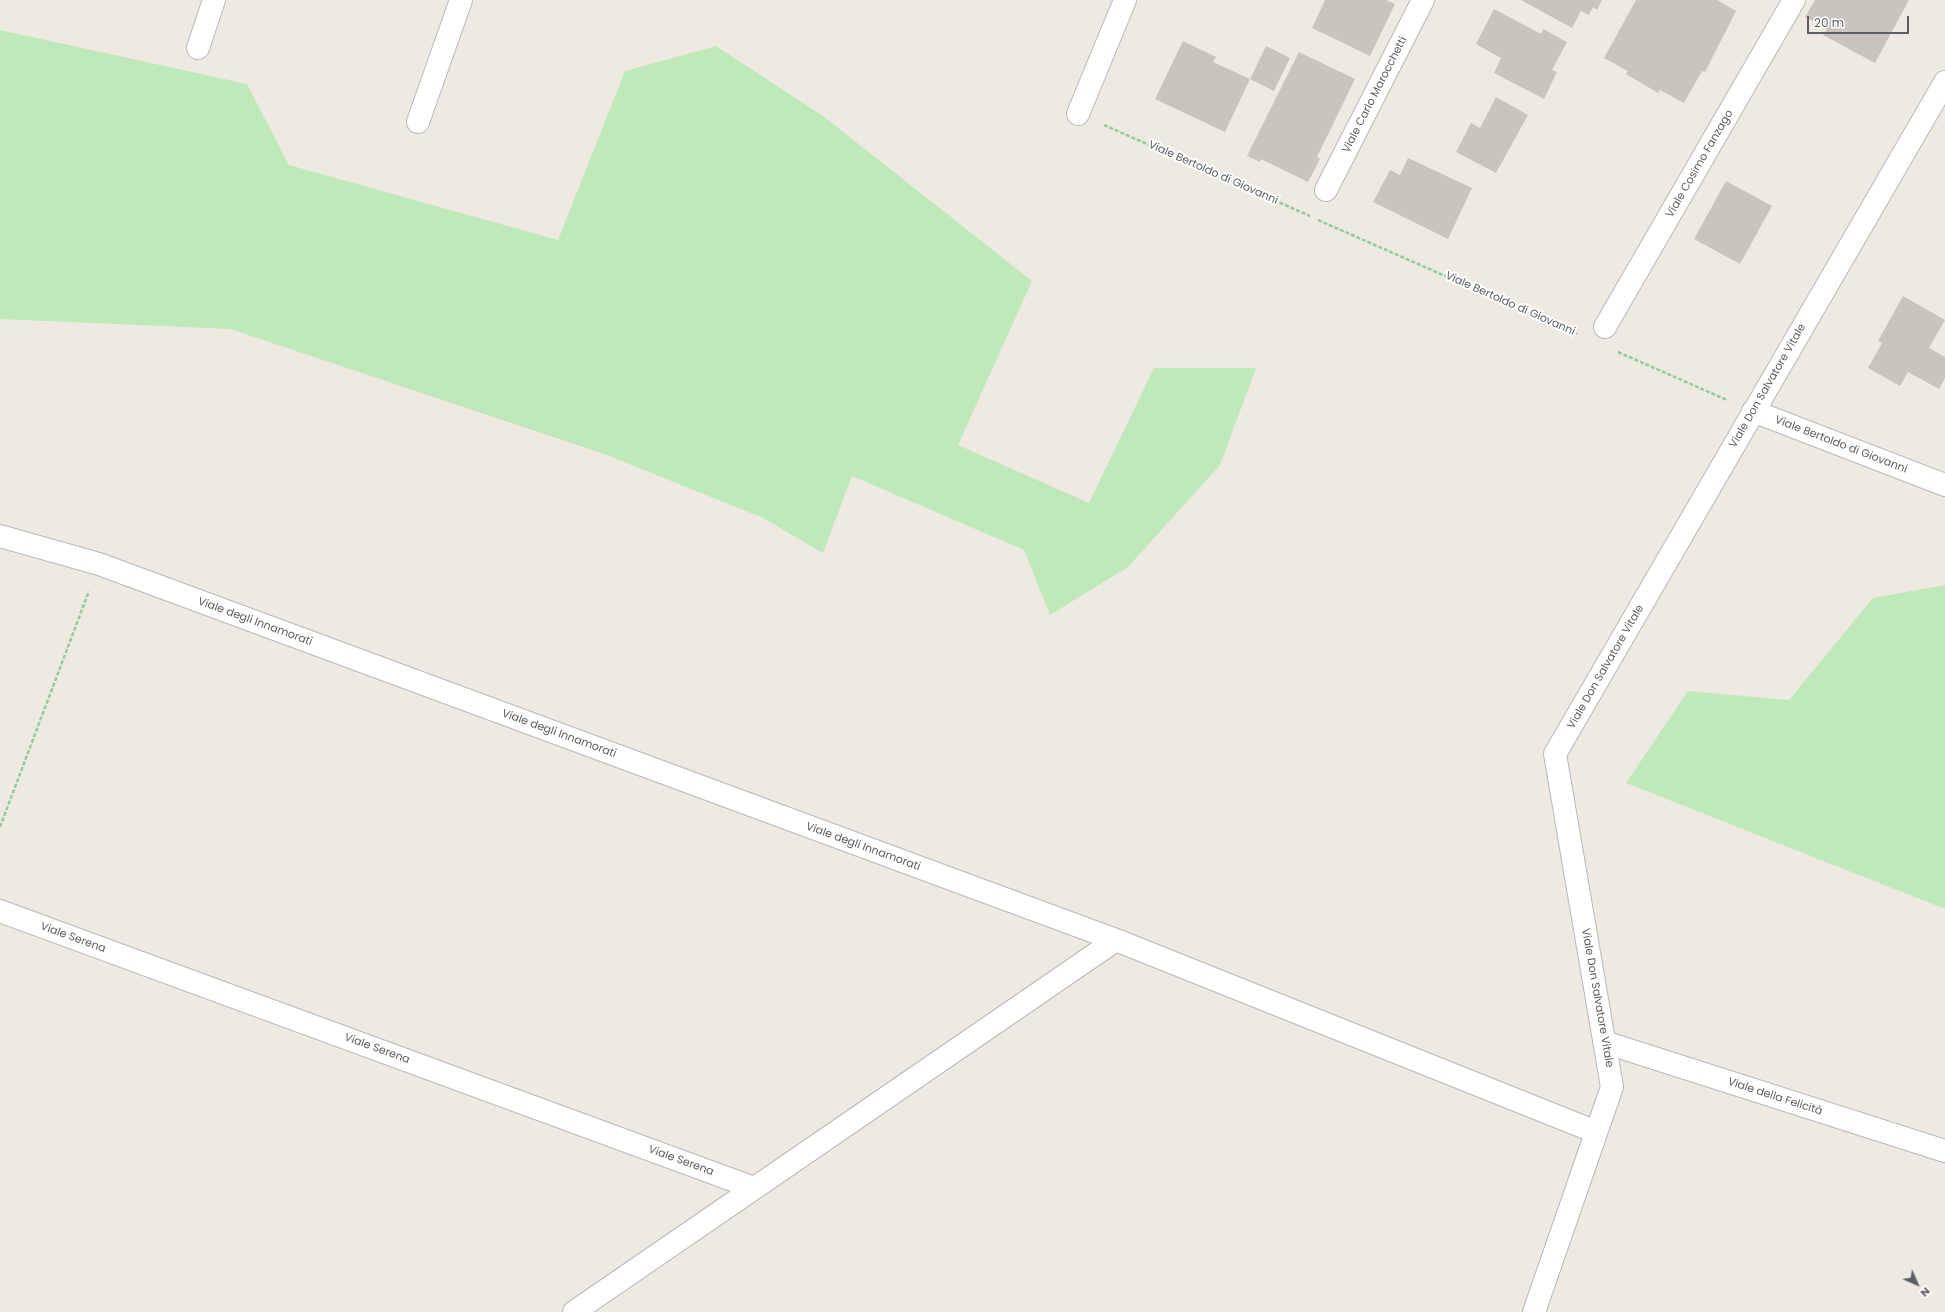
<!DOCTYPE html>
<html>
<head>
<meta charset="utf-8">
<style>
  body { margin:0 }
  #map { position:relative; width:1945px; height:1312px; overflow:hidden; background:#eeeae1; font-family:Poppins,sans-serif }
  canvas { display:block }
  .north { position:absolute; left:1897px; top:1264px; width:40px; height:40px; -webkit-text-stroke:3px #fff; paint-order:stroke; rotate:135deg; font-size:11px; font-weight:700; line-height:16px; text-align:center; color:#5a5f64 }
  .north::after { content:''; display:block; margin:auto; width:14px; height:18px; background:#5a5f64; clip-path:polygon(50% 0,100% 100%,50% 72%,0 100%) }
  .scale { position:absolute; left:1807px; top:16px; width:102px; height:18px; box-sizing:border-box; border:2px solid #5a5f64; border-top:0; padding-left:5px; font-size:12px; line-height:14px; white-space:nowrap; color:#5a5f64; -webkit-text-stroke:3px #fff; paint-order:stroke }
</style>
</head>
<body>
<div id="map">
<canvas width="1945" height="1312"></canvas>
<div class="north">N</div>
<div class="scale">20 m</div>
</div>
<script>
const ctx = document.querySelector('canvas').getContext('2d');
ctx.lineJoin = 'round';
function fill(path, color) {
  ctx.fillStyle = color;
  ctx.fill(path, 'evenodd');
}
function poly(rows) {
  const path = new Path2D();
  for (const r of rows) {
    path.moveTo(r[0], r[1]);
    for (let i = 2; i < r.length; i += 2) path.lineTo(r[i], r[i + 1]);
  }
  return path;
}
function stroke(path, color, width, dash) {
  ctx.strokeStyle = color;
  ctx.lineWidth = width;
  ctx.lineCap = dash ? 'butt' : 'round';
  ctx.setLineDash(dash || []);
  ctx.stroke(path);
}
function drawText(font, color, halo, rows, align = 'center') {
  ctx.font = font + ' Poppins,sans-serif';
  ctx.lineWidth = 4;
  ctx.setLineDash([]);
  ctx.textBaseline = 'middle';
  ctx.strokeStyle = halo;
  ctx.fillStyle = color;
  for (const [text, x, y, turn = 0] of rows) {
    ctx.save();
    ctx.translate(x, y);
    ctx.rotate((+turn || 0) * Math.PI / 180);
    ctx.textAlign = isNaN(turn) ? turn : align;
    if (halo) ctx.strokeText(text, 0, 0);
    ctx.fillText(text, 0, 0);
    ctx.restore();
  }
}
fill(poly([
  [0,30,247,84,289,165,558,240,625,71,716,46,823,116,1032,281,958,445,1089,503,1154,368,1256,368,1220,465,1128,567,1050,615,1024,550,852,476,823,553,763,518,604,454,230,329,0,319],
  [1945,585,1945,909,1626,783,1688,691,1789,700,1873,598]
]), '#bfe9bb');
fill(poly([
  [1325,0,1386,0,1395,4,1370,56,1312,28],
  [1521,0,1602,0,1597,10,1593,7,1589,15,1581,11,1572,28],
  [1636,0,1717,0,1736,11,1705,72,1702,71,1684,103,1660,90,1658,93,1626,74,1628,71,1604,58],
  [1815,0,1909,0,1875,63,1823,35,1827,29,1805,17],
  [1494,9,1541,34,1543,29,1567,42,1552,70,1557,72,1544,99,1494,73,1501,58,1476,44],
  [1183,41,1216,57,1213,62,1250,79,1266,46,1290,58,1274,91,1250,79,1225,132,1155,99],
  [1299,52,1355,79,1317,157,1320,159,1308,182,1261,159,1260,162,1247,156],
  [1496,97,1528,115,1496,173,1456,152,1471,123,1480,128],
  [1408,158,1472,188,1448,239,1373,202,1390,170,1400,175],
  [1726,181,1772,206,1740,264,1694,239],
  [1903,296,1945,320,1929,348,1945,357,1945,378,1939,389,1908,372,1900,386,1868,368,1882,343,1878,341]
]), '#c9c5be');
const minor = poly([
  [198,48,214,0],
  [1078,114,1125,0],
  [418,122,461,0],
  [1326,190,1423,0],
  [1605,327,1794,0],
  [1753,411,1945,485],
  [0,536,99,564,1116,940],
  [0,911,754,1188],
  [1604,1042,1945,1151],
  [574,1312,1116,940,1596,1132],
  [1534,1312,1612,1087,1555,754,1945,82]
]);
stroke(minor, '#b4b9bd', 24);
stroke(poly([
  [1104,125,1310,216],
  [1318,220,1577,334],
  [1618,352,1727,400],
  [0,827,89,591]
]), '#94ca9e', 2.5, [4, 2]);
stroke(minor, '#fff', 22);
drawText('11px', '#5a5f64', '#fff', [
  ["Viale Carlo Marocchetti",1375,95,-63],
  ["Viale Cosimo Fanzago",1700,164,-60],
  ["Viale Bertoldo di Giovanni",1213,173,24],
  ["Viale Bertoldo di Giovanni",1510,304,24],
  ["Viale Don Salvatore Vitale",1768,386,-60],
  ["Viale Bertoldo di Giovanni",1841,445,21],
  ["Viale degli Innamorati",255,622,20],
  ["Viale Don Salvatore Vitale",1606,667,-60],
  ["Viale degli Innamorati",559,734,20],
  ["Viale degli Innamorati",863,847,20],
  ["Viale Serena",73,938,20],
  ["Viale Don Salvatore Vitale",1597,998,80],
  ["Viale Serena",377,1049,20],
  ["Viale della Felicità",1775,1097,18],
  ["Viale Serena",681,1161,20]
]);
</script>
</body>
</html>
